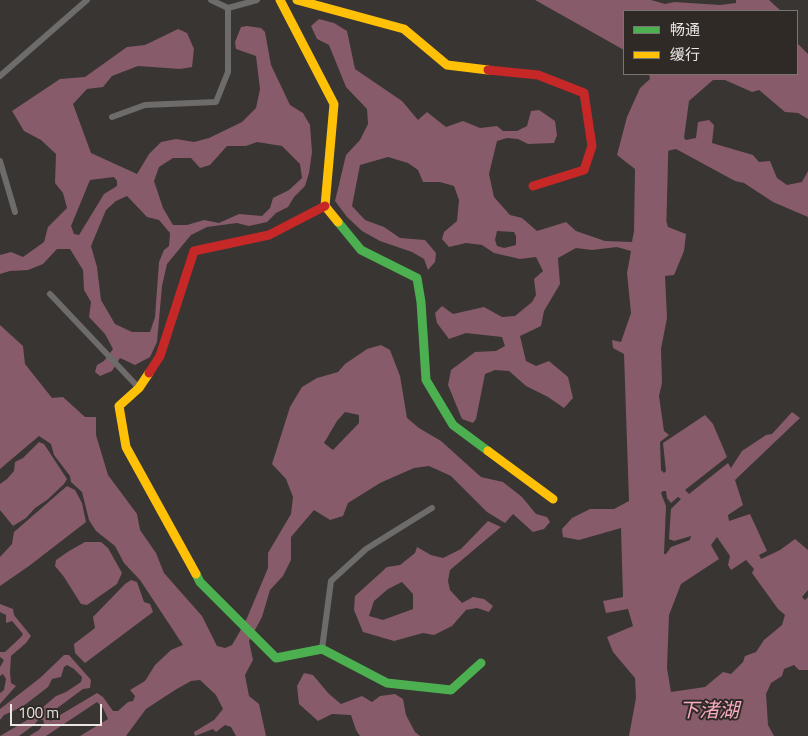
<!DOCTYPE html>
<html>
<head>
<meta charset="utf-8">
<style>
  body { margin:0 }
  #map { position:relative; width:808px; height:736px; overflow:hidden; background:#383532; font-family:"Titillium Web","Noto Sans SC",sans-serif }
  canvas { display:block }
  .legend { position:absolute; left:623px; top:10px; width:175px; height:65px; box-sizing:border-box; background:#302a27; border:1px solid #7a7573; margin:0; padding:6px 9px; list-style:none; font-size:15px; color:#eae6e4 }
  .legend li { display:flex; align-items:center; gap:10px; height:25px }
  .legend b { width:25px; border:1px solid #7a7573 }
  .scale { position:absolute; left:10px; top:704px; width:92px; height:22px; box-sizing:border-box; border:2px solid #eae6e4; border-top:0; padding-left:6px; font-size:15px; line-height:18px; white-space:nowrap; color:#eae6e4; -webkit-text-stroke:4px #302a27; paint-order:stroke }
</style>
</head>
<body>
<div id="map">
<canvas width="808" height="736"></canvas>
<ul class="legend">
<li><b style="height:6px;background:#4caf50"></b>畅通</li>
<li><b style="height:6px;background:#ffc107"></b>缓行</li>
</ul>
<div class="scale">100 m</div>
</div>
<script>
const ctx = document.querySelector('canvas').getContext('2d');
ctx.lineJoin = 'round';
function fill(path, color) {
  ctx.fillStyle = color;
  ctx.fill(path, 'evenodd');
}
function poly(rows) {
  const path = new Path2D();
  for (const r of rows) {
    path.moveTo(r[0], r[1]);
    for (let i = 2; i < r.length; i += 2) path.lineTo(r[i], r[i + 1]);
  }
  return path;
}
function stroke(path, color, width, dash) {
  ctx.strokeStyle = color;
  ctx.lineWidth = width;
  ctx.lineCap = dash ? 'butt' : 'round';
  ctx.setLineDash(dash || []);
  ctx.stroke(path);
}
function drawText(font, color, halo, rows, align = 'center') {
  ctx.font = font + ' "Titillium Web","Noto Sans SC",sans-serif';
  ctx.lineWidth = 4;
  ctx.setLineDash([]);
  ctx.textBaseline = 'middle';
  ctx.strokeStyle = halo;
  ctx.fillStyle = color;
  for (const [text, x, y, turn = 0] of rows) {
    ctx.save();
    ctx.translate(x, y);
    ctx.rotate((+turn || 0) * Math.PI / 180);
    ctx.textAlign = isNaN(turn) ? turn : align;
    if (halo) ctx.strokeText(text, 0, 0);
    ctx.fillText(text, 0, 0);
    ctx.restore();
  }
}
fill(poly([
  [535,0,651,0,665,4,674,2,720,5,736,3,736,0,769,0,781,11,624,11,624,50],
  [319,19,334,23,347,31,355,69,402,101,418,120,427,112,446,127,463,121,480,128,497,126,503,131,517,131,527,126,531,111,539,110,555,121,557,135,554,143,528,144,518,139,507,138,497,141,489,174,494,197,510,215,522,218,537,231,566,222,576,231,605,241,632,242,634,231,635,169,617,155,627,117,640,88,650,79,649,74,797,74,797,43,808,54,808,119,798,113,785,112,759,90,752,92,725,80,713,80,689,101,684,138,686,140,696,138,698,122,709,120,714,125,712,143,753,155,759,162,770,161,777,178,787,185,802,182,808,171,808,217,773,202,744,183,735,181,676,149,667,151,659,157,659,195,668,227,686,234,684,251,674,275,665,276,667,318,661,349,662,383,659,396,664,431,669,435,660,442,661,470,664,473,666,471,663,443,705,415,713,424,727,457,685,490,689,494,728,463,731,468,742,451,766,435,772,434,792,412,800,418,735,480,743,505,728,515,729,521,750,514,767,551,759,555,761,559,780,550,795,539,808,550,808,590,802,597,805,600,808,597,808,670,799,670,794,665,784,669,782,676,771,683,766,694,768,725,774,736,629,736,636,698,635,678,613,652,607,637,633,626,628,609,606,613,603,601,623,597,621,528,579,540,563,537,562,529,572,518,590,509,614,509,629,501,624,354,613,348,612,340,621,342,631,313,627,273,631,251,617,247,592,250,576,248,558,258,560,284,544,311,541,326,520,336,526,361,536,366,549,361,568,377,573,398,564,408,548,397,526,386,509,371,495,370,485,374,476,419,473,423,462,419,448,385,451,370,475,352,496,351,505,346,502,337,466,333,449,339,437,323,435,313,442,306,453,314,484,307,502,317,515,316,532,302,536,295,534,279,543,271,536,257,520,259,494,253,482,245,466,243,449,247,442,239,444,232,457,221,459,200,454,186,440,182,423,182,418,170,408,163,388,157,360,165,352,206,365,220,384,227,400,238,425,240,436,253,435,262,428,270,424,259,412,252,380,241,362,231,347,217,335,201,346,155,360,140,368,124,367,109,346,87,329,45,317,39,311,26],
  [497,231,514,232,516,236,516,245,504,248,497,246,495,240],
  [663,491,666,491,667,498,671,503,678,497,681,499,671,509,669,539,674,541,691,536,690,540,671,547,666,554,664,554,666,506,661,493],
  [717,537,730,556,728,565,731,570,746,560,754,569,752,573,778,609,785,615,782,625,764,640,756,652,745,656,743,662,731,674,723,672,705,687,671,692,667,668,669,615,681,584,719,559,711,545],
  [247,26,261,28,265,32,271,65,290,105,303,113,310,125,312,152,309,173,305,186,294,197,288,207,276,213,267,222,249,226,237,223,207,227,191,235,167,264,162,286,157,342,150,357,135,365,120,358,112,371,100,376,95,372,97,365,104,361,113,349,105,334,89,317,91,302,84,290,83,270,70,249,57,249,43,264,28,270,10,271,0,274,0,255,11,252,23,257,44,242,48,227,67,208,63,193,55,183,56,154,41,140,24,131,12,111,60,79,85,77,127,47,145,45,178,29,187,33,194,49,192,67,180,69,138,66,112,76,103,87,87,89,73,104,91,153,137,174,149,154,161,142,176,139,194,142,209,138,242,122,256,108,260,89,256,56,236,49,235,42,241,27],
  [257,142,282,146,300,164,302,178,289,190,273,198,270,208,262,216,239,214,219,223,204,220,187,225,173,225,163,208,154,181,159,167,173,158,191,158,200,168,210,165,227,146,246,146],
  [114,177,117,181,117,186,104,194,79,235,74,234,71,226,90,180],
  [127,196,147,217,159,220,170,233,169,246,164,250,159,262,155,317,150,332,132,332,115,324,101,300,97,267,91,246,106,210,116,201],
  [0,325,23,346,25,364,52,398,63,397,85,417,96,417,96,435,108,475,137,514,140,530,156,553,164,573,202,616,217,646,225,648,232,645,239,633,247,618,268,568,268,553,291,514,293,497,286,479,272,464,290,407,302,387,317,378,338,372,345,364,367,349,381,345,390,350,400,376,407,418,419,428,441,441,481,477,503,482,522,497,536,514,547,517,550,522,544,529,533,532,513,514,505,523,487,512,451,476,429,466,414,468,380,483,348,503,343,516,330,520,314,510,291,537,291,560,283,576,270,590,262,617,249,641,253,660,245,675,249,696,259,704,266,736,236,736,231,727,225,725,216,732,213,729,195,736,194,732,214,720,223,709,216,695,200,680,191,681,175,690,146,709,126,736,80,736,108,719,103,708,97,702,46,736,29,736,39,730,44,723,43,720,39,719,34,725,19,736,0,736,29,719,56,696,66,692,81,682,82,677,74,669,67,665,64,667,61,677,52,679,48,687,22,707,4,715,0,720,0,709,40,678,64,655,69,655,91,680,90,688,83,689,52,712,49,716,50,721,97,693,103,697,113,711,118,711,128,702,133,701,135,696,130,690,145,681,155,665,171,650,183,645,140,580,124,563,115,546,96,531,89,520,82,492,71,482,70,476,54,455,51,444,39,436,0,469],
  [345,412,359,415,359,423,333,450,324,443,337,421],
  [39,442,44,444,67,479,64,484,47,500,35,508,26,518,13,526,0,510,0,484,7,479,14,471,15,462,23,458],
  [67,486,75,490,82,503,86,522,29,566,0,586,0,557,12,544,14,532],
  [488,521,501,527,450,570,448,581,450,590,462,603,473,597,484,599,493,606,489,612,477,608,466,610,452,626,434,635,423,633,394,641,363,632,354,610,355,596,387,567,400,565,415,553,417,547,431,555,443,558,461,549],
  [402,582,413,594,413,609,383,620,369,616,374,601,388,589],
  [85,542,101,542,108,548,122,573,117,584,87,605,81,604,64,577,55,566,56,560,69,551],
  [131,580,137,582,144,602,150,604,153,612,85,663,75,653,74,644,95,628,93,617,125,584],
  [0,604,13,609,14,615,31,636,26,643,11,656,10,672,11,683,16,686,0,704,0,693,4,690,6,679,3,674,0,676,0,667,4,660,0,657,0,652,5,652,21,637,23,634,12,621,6,623,6,615,0,612],
  [304,673,313,675,329,694,341,704,362,696,372,702,380,696,395,694,403,699,406,715,415,732,420,736,360,736,356,730,351,715,332,714,318,721,299,704,297,686]
]), '#875b6a');
stroke(poly([
  [661,219,663,140]
]), '#875b6a', 11);
stroke(poly([
  [211,0,228,8],
  [0,76,87,0],
  [112,117,145,105,216,102,228,72,228,8,257,0],
  [0,161,15,212],
  [50,294,139,388],
  [322,649,331,581,366,549,432,508]
]), '#6e6b6b', 6);
stroke(poly([
  [338,222,361,250,417,278,421,302,426,380,453,425,488,451],
  [196,574,200,582,276,658,322,649,387,683,451,690,481,663]
]), '#4caf50', 9);
stroke(poly([
  [280,0,334,104,325,206,338,222],
  [297,0,404,29,447,65,488,70],
  [149,373,139,388,119,406,126,447,196,574],
  [488,451,553,499]
]), '#ffc107', 9);
stroke(poly([
  [488,70,538,75,584,93,592,146,584,170,533,186],
  [149,373,160,356,194,251,269,235,325,206]
]), '#c62828', 9);
drawText('italic 20px', '#f9abc5', '#302a27', [
  ["下渚湖",709,712]
]);
</script>
</body>
</html>
